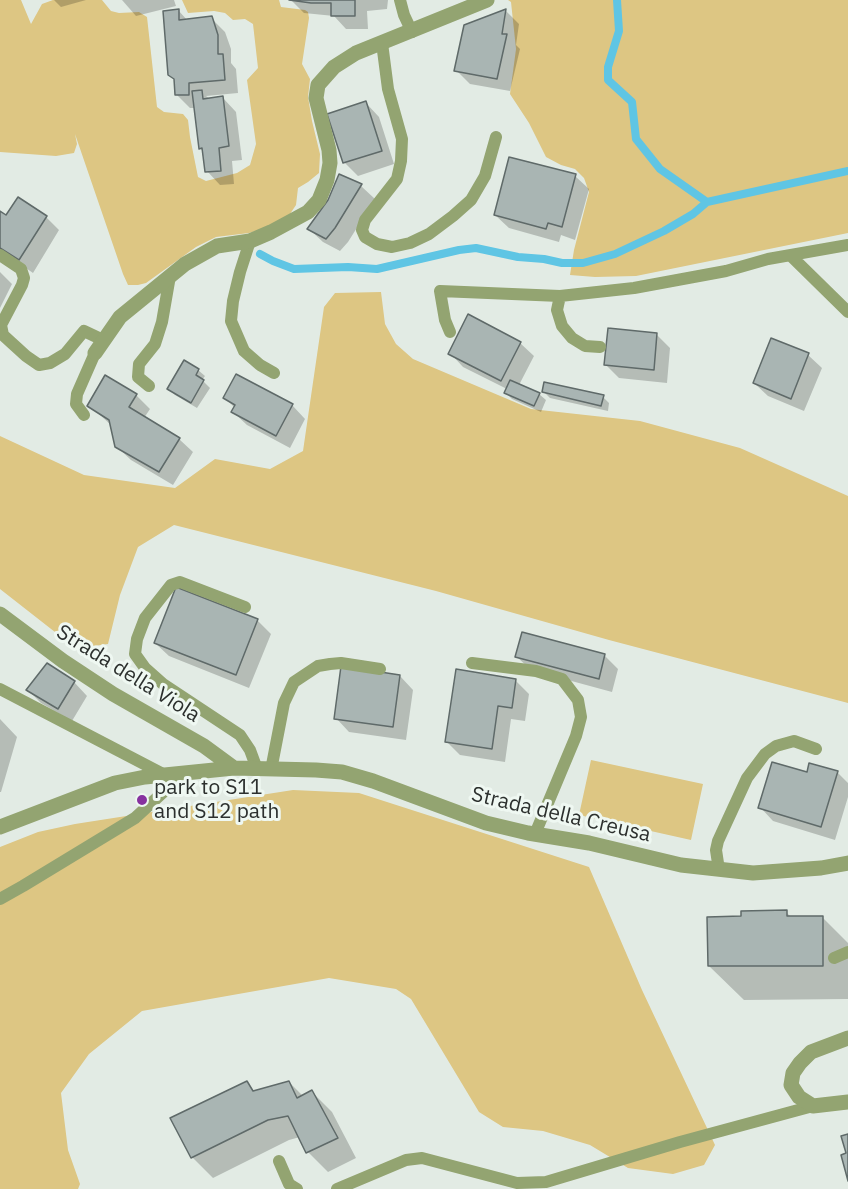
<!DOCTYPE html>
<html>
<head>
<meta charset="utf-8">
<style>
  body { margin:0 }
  canvas { display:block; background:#e2ebe4 }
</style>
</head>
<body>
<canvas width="848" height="1189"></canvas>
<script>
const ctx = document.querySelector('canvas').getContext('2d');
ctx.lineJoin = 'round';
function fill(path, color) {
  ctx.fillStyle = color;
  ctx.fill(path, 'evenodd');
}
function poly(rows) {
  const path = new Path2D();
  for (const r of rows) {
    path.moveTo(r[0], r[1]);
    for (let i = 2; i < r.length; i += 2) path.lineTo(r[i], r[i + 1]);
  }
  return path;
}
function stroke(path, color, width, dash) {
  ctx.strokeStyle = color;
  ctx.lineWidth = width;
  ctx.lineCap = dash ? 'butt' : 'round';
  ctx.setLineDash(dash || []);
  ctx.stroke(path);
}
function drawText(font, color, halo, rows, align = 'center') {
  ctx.font = font + ' "IBM Plex Sans",sans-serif';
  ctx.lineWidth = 6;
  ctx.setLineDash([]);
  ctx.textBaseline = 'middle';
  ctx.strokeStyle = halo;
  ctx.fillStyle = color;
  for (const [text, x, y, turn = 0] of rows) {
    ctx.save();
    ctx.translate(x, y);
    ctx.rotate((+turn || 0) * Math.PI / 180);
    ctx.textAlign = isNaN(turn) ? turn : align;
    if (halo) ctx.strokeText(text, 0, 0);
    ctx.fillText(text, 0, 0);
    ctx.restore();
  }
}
fill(poly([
  [0,0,21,0,31,24,42,4,53,0,102,0,111,11,119,13,139,12,147,17,157,107,164,112,183,114,188,120,190,137,198,177,206,181,237,173,250,165,256,144,247,80,258,68,253,24,245,19,233,20,225,13,214,11,188,13,182,0,279,0,281,7,305,10,308,12,309,18,302,64,310,79,308,97,312,121,320,154,319,173,308,182,298,188,296,205,288,217,275,225,249,233,216,237,196,247,146,283,138,285,128,285,123,274,75,134,77,144,74,153,56,156,0,152],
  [508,0,848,0,848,233,636,276,595,277,570,275,574,250,589,192,584,178,575,169,561,165,546,157,529,123,510,94,516,49,511,2],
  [381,292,385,324,396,344,413,359,531,409,640,421,740,448,848,496,848,703,609,640,436,591,174,525,138,547,120,595,108,644,86,647,69,643,0,589,0,436,84,475,175,488,215,459,270,469,303,451,324,307,335,293],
  [591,760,703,784,691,840,579,815],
  [293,790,359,793,589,867,642,990,715,1145,704,1165,673,1174,628,1168,590,1145,543,1131,503,1127,479,1112,411,999,396,989,329,978,142,1011,89,1054,61,1093,68,1150,80,1184,78,1189,0,1189,0,847,38,832,75,824]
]), '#ddc683');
fill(poly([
  [54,0,86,0,61,7],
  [122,0,174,0,176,6,136,16],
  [291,0,388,0,387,9,367,11,368,29,346,29,334,16,304,13],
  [178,10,188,21,211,18,225,32,231,49,231,63,236,69,238,93,206,96,210,99,223,98,236,112,242,160,232,161,234,184,220,185,207,171,204,152,200,148,195,108,190,108,176,94],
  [506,11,519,24,516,45,520,49,510,91,470,84,456,70],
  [366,103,379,117,394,164,358,176,344,162],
  [340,176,361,186,375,199,348,242,340,251,323,242,309,229,329,201],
  [575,176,589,189,575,240,561,235,559,242,509,228,495,215],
  [0,213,7,217,46,217,59,230,33,273,0,250],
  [0,272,12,284,0,308],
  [657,335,670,348,667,383,619,378,606,365],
  [772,340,808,355,822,368,804,411,768,396,754,383],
  [520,343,534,356,519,385,539,394,546,400,541,412,512,399,506,393,507,389,463,367,450,353],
  [198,370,205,376,202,380,210,388,197,408,175,395,169,389],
  [543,391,603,397,609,403,608,411,550,398],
  [136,395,150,409,144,418,179,439,193,452,173,485,131,460,116,446,111,425,89,405],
  [225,398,292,405,305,419,290,448,247,425,233,412,235,408],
  [257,620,271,634,249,688,169,656,155,643],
  [604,655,618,669,612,692,531,670,517,657],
  [400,676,413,690,406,740,349,732,336,718],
  [516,681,529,694,525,721,511,719,505,762,460,755,446,741],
  [74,682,87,696,72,721,41,703,28,690],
  [0,719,17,737,1,792,0,792],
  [810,765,838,773,848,783,848,797,835,840,773,821,760,807,808,774],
  [786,912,792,918,822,917,848,943,848,999,744,1000,709,966,743,918],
  [289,1082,303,1096,312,1092,332,1112,356,1158,328,1172,308,1152,300,1137,289,1140,213,1178,193,1158,172,1119,247,1083,255,1092]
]), '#0003');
stroke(poly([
  [617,0,619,31,608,67,608,80,632,102,636,139,660,169,707,202],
  [260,254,273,261,294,269,348,267,377,269,459,250,476,248,518,257,544,259,562,263,583,263,615,254,664,231,693,214,707,202,848,171]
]), '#5fc5e4', 8);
const building = poly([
  [289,0,355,0,355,16,331,16,331,3,311,3,289,0],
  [179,9,179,20,212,16,218,35,218,54,223,54,225,80,189,83,189,95,175,95,174,79,168,75,163,11,179,9],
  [506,9,502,34,507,34,497,79,454,71,464,25,506,9],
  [202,90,203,99,223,96,229,146,219,148,221,171,205,172,202,148,199,149,192,91,202,90],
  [366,101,382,151,343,163,327,114,366,101],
  [509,157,576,174,562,227,548,223,546,229,494,215,509,157],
  [339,174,362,184,335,228,326,239,307,229,328,200,339,174],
  [18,197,47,216,19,260,0,248,0,211,6,215,18,197],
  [468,314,521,342,501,381,448,354,468,314],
  [608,328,657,333,654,370,604,365,608,328],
  [771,338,809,353,791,399,753,383,771,338],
  [184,360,199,369,196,375,204,380,191,403,167,389,184,360],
  [236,374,293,404,276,436,231,412,235,405,223,398,236,374],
  [105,375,137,394,129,407,180,438,159,472,115,447,109,420,87,406,105,375],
  [510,380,540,393,534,406,504,393,510,380],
  [544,382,604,395,601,406,542,392,544,382],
  [176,587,258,619,236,675,154,643,176,587],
  [522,632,605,654,599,679,515,657,522,632],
  [47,663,75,681,58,709,26,690,47,663],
  [341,666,400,675,393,727,334,719,341,666],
  [456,669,516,679,512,708,498,706,492,749,445,742,456,669],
  [772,762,807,772,809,763,838,771,821,827,758,808,772,762],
  [787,910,787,916,823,916,823,966,708,966,707,917,741,916,741,911,787,910],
  [247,1081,253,1091,289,1081,297,1098,312,1090,338,1138,306,1153,288,1116,268,1120,191,1158,170,1118,247,1081],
  [848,1134,848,1181,841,1155,846,1153,841,1136,848,1134]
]);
fill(building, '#a9b5b3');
stroke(building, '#5f6a69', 1.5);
stroke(poly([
  [400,0,404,15,412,32],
  [382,43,388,89,402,139,401,161,397,179,365,220,362,230,365,237,377,244,392,247,410,243,429,234,453,216,471,200,485,176,496,137],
  [250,241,240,272,233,301,231,321,244,351,260,365,274,373],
  [0,255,21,269,24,278,22,285,1,325,3,335,26,356,39,365,50,363,65,354,84,331,103,340],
  [790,255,848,312],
  [560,296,557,310,562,326,572,338,585,346,600,347],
  [450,332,445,320,440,291,560,296,634,288,726,271,768,259,848,245],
  [149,386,138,377,139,364,155,344,162,322,170,276],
  [84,415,76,404,77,394,95,353],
  [245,607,180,582,171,585,145,618,137,639,135,654,145,668,163,684,240,735,250,750,257,769],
  [472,663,536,671,562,679,578,700,581,717,576,736,535,834],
  [0,689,167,776],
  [271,770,284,703,294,682,318,666,330,664,341,663,380,669],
  [719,870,716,850,718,841,747,778,765,754,776,746,794,741,816,749],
  [0,899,23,886,135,818,183,774],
  [834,958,848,952],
  [279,1161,289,1184,297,1189],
  [337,1189,406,1160,422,1158,517,1183,546,1182,680,1142,813,1106]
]), '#93a471', 12);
stroke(poly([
  [95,353,120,317,185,264,217,246,250,241,271,232,308,212,319,200,327,180,330,163,329,150,316,98,318,85,334,67,356,53,487,0],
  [0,614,63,661,113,694,204,746,234,768],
  [0,827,115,783,145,777,234,768,316,770,342,772,373,781,486,823,528,833,589,843,681,865,753,873,821,868,848,863],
  [848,1038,811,1052,800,1063,793,1073,791,1085,799,1097,813,1106,848,1102]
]), '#93a471', 15);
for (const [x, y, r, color] of [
  [142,800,6,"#87319f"]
]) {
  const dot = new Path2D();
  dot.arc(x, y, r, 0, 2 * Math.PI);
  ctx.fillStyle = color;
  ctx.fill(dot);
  stroke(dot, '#eff8f2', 2);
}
drawText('21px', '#2c302e', '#eff8f2', [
  ["Strada della Viola",128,674,32],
  ["Strada della Creusa",561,815,13]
]);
drawText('21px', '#2c302e', '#eff8f2', [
  ["park to S11",154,788],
  ["and S12 path",154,812]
], 'left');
</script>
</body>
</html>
